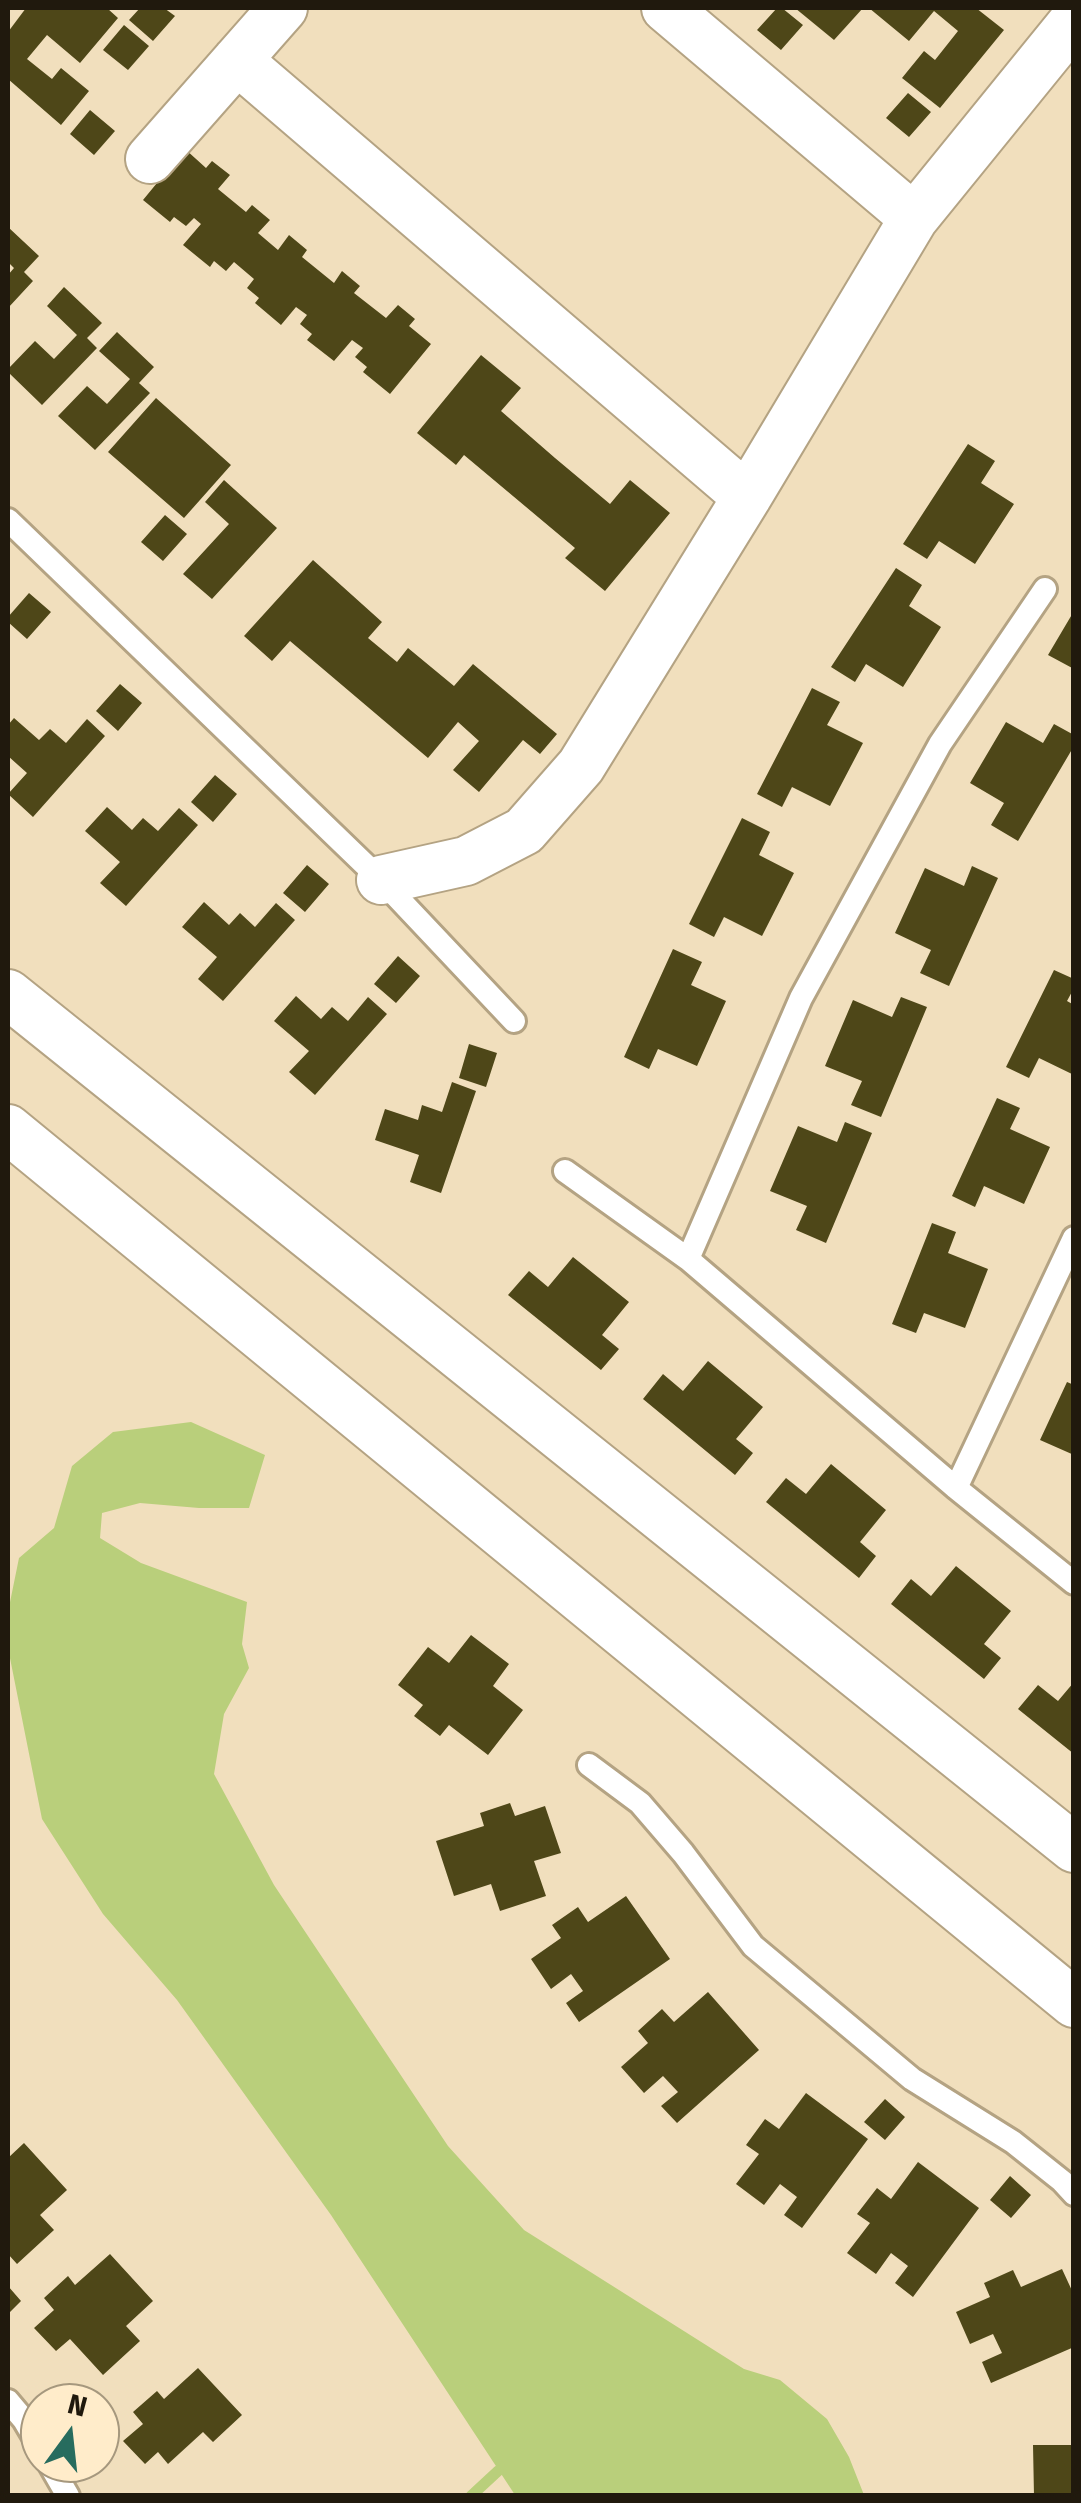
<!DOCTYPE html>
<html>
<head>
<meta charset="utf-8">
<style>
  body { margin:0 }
  #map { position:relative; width:1081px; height:2503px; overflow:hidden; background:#f1dfbd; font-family:"Fira Sans",sans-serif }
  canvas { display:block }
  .frame { position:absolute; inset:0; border:10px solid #20190d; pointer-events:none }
  .north { position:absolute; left:20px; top:2383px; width:100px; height:100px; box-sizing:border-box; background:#ffecca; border:2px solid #a6987e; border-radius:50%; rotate:15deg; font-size:28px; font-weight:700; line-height:40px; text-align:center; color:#20190d }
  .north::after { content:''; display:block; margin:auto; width:35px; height:45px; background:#276c5e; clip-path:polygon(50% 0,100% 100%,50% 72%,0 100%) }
</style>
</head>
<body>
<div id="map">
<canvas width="1081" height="2503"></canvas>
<div class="frame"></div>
<div class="north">N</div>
</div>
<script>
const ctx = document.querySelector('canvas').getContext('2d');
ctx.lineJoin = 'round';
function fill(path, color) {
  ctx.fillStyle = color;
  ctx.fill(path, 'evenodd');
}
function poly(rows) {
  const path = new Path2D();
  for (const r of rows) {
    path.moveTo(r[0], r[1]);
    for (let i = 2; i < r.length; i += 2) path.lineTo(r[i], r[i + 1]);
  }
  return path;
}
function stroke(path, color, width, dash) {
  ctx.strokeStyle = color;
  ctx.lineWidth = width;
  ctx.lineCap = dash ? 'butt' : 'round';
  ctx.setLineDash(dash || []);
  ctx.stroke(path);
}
fill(poly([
  [191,1422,265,1455,249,1508,199,1508,140,1503,102,1513,100,1538,141,1563,247,1602,242,1644,249,1668,224,1714,214,1774,274,1885,448,2146,524,2230,744,2369,780,2380,827,2419,849,2457,864,2495,515,2495,331,2215,177,2000,103,1914,42,1819,8,1648,8,1612,19,1558,54,1528,72,1466,113,1432]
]), '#b9cf7b');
stroke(poly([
  [471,2496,498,2471]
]), '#b9cf7b', 11);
fill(poly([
  [26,8,110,8,108,9,118,18,80,63,47,35,27,59,52,79,61,68,89,91,61,125,8,79,8,32],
  [140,8,164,8,175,16,153,41,129,20],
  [777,8,782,8,803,25,781,50,757,30],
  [795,8,863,8,834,40],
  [869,8,976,8,1004,30,940,108,902,78,924,51,935,60,958,31,934,11,909,41],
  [124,25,149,46,128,70,103,50],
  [908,93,931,112,909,137,886,118],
  [90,110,115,131,94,155,70,134],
  [185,149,206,168,212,161,230,175,218,189,246,212,252,205,270,220,258,233,278,250,289,235,307,250,302,257,334,283,342,271,360,286,354,293,386,318,398,305,415,319,409,326,431,344,390,394,363,372,367,367,355,357,363,348,352,340,334,361,307,340,312,334,300,324,307,315,296,307,281,325,255,303,259,298,247,288,254,279,234,262,226,271,214,261,210,267,183,245,201,224,194,218,186,226,174,217,170,222,143,200],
  [8,227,39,256,24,272,33,281,8,308,8,275,14,268,8,262],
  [64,287,102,323,87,338,97,348,42,405,8,372,8,369,35,341,54,359,77,335,47,306],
  [117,332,154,367,139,383,150,393,95,450,58,416,87,386,107,404,130,379,99,351],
  [481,355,521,388,501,411,555,458,610,504,630,480,670,513,605,591,565,558,575,548,464,455,456,465,417,433],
  [156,398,231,465,184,518,108,452],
  [968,444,995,461,981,483,1014,504,975,564,939,541,927,559,903,544],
  [224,480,277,528,212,599,183,574,229,524,205,502],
  [165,515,187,534,163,561,141,542],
  [313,560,382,622,368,638,397,662,408,648,454,686,473,664,557,734,540,754,523,740,479,792,453,770,479,741,458,722,428,758,290,641,272,661,244,636],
  [896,568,922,585,909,606,941,627,903,687,866,664,855,682,831,667],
  [29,593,51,612,27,639,8,622,8,617],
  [1074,611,1074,669,1048,655],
  [120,684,142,703,118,731,96,711],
  [812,688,840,702,827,725,863,743,830,806,792,787,782,807,757,794],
  [14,718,39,740,50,729,66,743,87,719,105,736,33,817,8,794,27,773,8,756,8,725],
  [1006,722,1043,743,1054,724,1074,735,1074,746,1018,841,991,825,1004,803,970,783],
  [215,775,237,794,213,822,191,802],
  [107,807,132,830,143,818,158,831,179,808,198,825,126,906,100,883,120,862,85,831],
  [742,818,770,832,759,855,794,873,762,936,724,917,714,937,689,924],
  [307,865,329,884,305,912,283,893],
  [972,866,998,878,949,986,920,973,931,950,895,933,925,868,964,886],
  [204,902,229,925,240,913,255,927,276,903,295,920,223,1001,198,979,217,957,182,927],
  [673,949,702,962,691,985,726,1001,697,1066,658,1049,649,1069,624,1057],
  [398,956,420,976,396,1003,374,984],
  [1054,970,1074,979,1074,988,1067,1001,1074,1005,1074,1075,1039,1058,1029,1078,1006,1067],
  [296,996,321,1019,332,1007,348,1021,368,997,387,1014,315,1095,289,1072,309,1051,274,1021],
  [901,997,927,1007,881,1117,851,1105,862,1081,825,1066,853,1000,892,1017],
  [469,1044,497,1053,486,1087,459,1078],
  [452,1082,476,1091,441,1193,410,1182,419,1155,375,1140,385,1109,418,1120,422,1105,442,1112],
  [997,1098,1020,1108,1010,1129,1050,1147,1024,1204,984,1186,975,1207,952,1196],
  [845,1122,872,1133,826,1243,796,1230,807,1206,770,1191,798,1126,837,1142],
  [932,1223,956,1232,948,1253,988,1269,965,1328,924,1313,916,1333,892,1324],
  [573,1257,629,1302,602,1335,619,1349,601,1370,508,1295,529,1271,548,1287],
  [708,1361,763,1407,736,1439,753,1453,735,1475,643,1399,663,1374,683,1391],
  [1067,1382,1074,1385,1074,1455,1040,1440],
  [831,1464,886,1510,860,1542,876,1556,859,1578,766,1502,786,1478,806,1494],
  [956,1566,1011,1611,984,1644,1001,1658,984,1679,891,1604,911,1579,931,1596],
  [471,1635,509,1664,493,1686,523,1710,488,1755,449,1725,440,1736,414,1716,423,1705,398,1685,428,1647,449,1663],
  [1074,1682,1074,1754,1018,1709,1038,1685,1058,1701],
  [510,1803,515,1816,545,1806,561,1853,534,1861,546,1896,500,1911,491,1884,454,1896,436,1841,484,1826,480,1813],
  [626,1896,670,1959,579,2022,566,2003,583,1991,571,1974,551,1989,531,1959,561,1938,552,1925,578,1907,588,1922],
  [708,1992,759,2050,677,2123,661,2106,678,2092,663,2076,644,2093,621,2067,648,2043,638,2031,662,2009,674,2022],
  [806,2093,868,2139,802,2228,784,2215,797,2197,780,2184,764,2205,736,2184,759,2154,746,2145,765,2119,779,2129],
  [885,2099,905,2117,885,2140,864,2122],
  [24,2143,67,2190,40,2215,54,2230,17,2264,8,2254,8,2158],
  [918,2162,979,2208,913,2297,895,2283,908,2266,891,2253,876,2274,847,2253,870,2223,857,2214,877,2188,891,2199],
  [1010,2176,1031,2195,1011,2218,990,2200],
  [110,2254,153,2301,126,2326,140,2341,103,2375,70,2339,56,2351,34,2328,54,2310,44,2298,68,2276,75,2285],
  [1062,2269,1074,2295,1074,2347,991,2383,982,2362,1002,2353,993,2334,970,2344,956,2312,990,2297,984,2283,1013,2270,1021,2287],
  [8,2286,21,2301,8,2314],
  [198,2368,242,2415,213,2442,203,2432,168,2464,158,2452,145,2464,123,2441,143,2424,133,2412,157,2391,164,2399],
  [86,2390,97,2403,72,2403],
  [1033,2445,1074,2445,1074,2496,1034,2496]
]), '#4e4718');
const lane = poly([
  [8,520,381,880,514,1021],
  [565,1171,688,1259,956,1488,1074,1583],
  [688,1259,801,998,940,744,1045,589],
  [956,1488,1074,1238],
  [589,1765,640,1803,683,1853,753,1946,912,2079,1013,2142,1062,2181,1074,2194],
  [8,2401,24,2420,40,2447],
  [49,2463,68,2496]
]);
const street = poly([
  [666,8,914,218],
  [237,60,747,497],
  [150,159,283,8],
  [381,880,466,861,524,831,581,766,747,497,914,218,1074,21],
  [8,994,1074,1848],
  [8,1129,1074,2003]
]);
stroke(lane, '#b4a383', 28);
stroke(street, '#b4a383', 52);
stroke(lane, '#fff', 22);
stroke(street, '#fff', 48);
</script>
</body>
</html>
